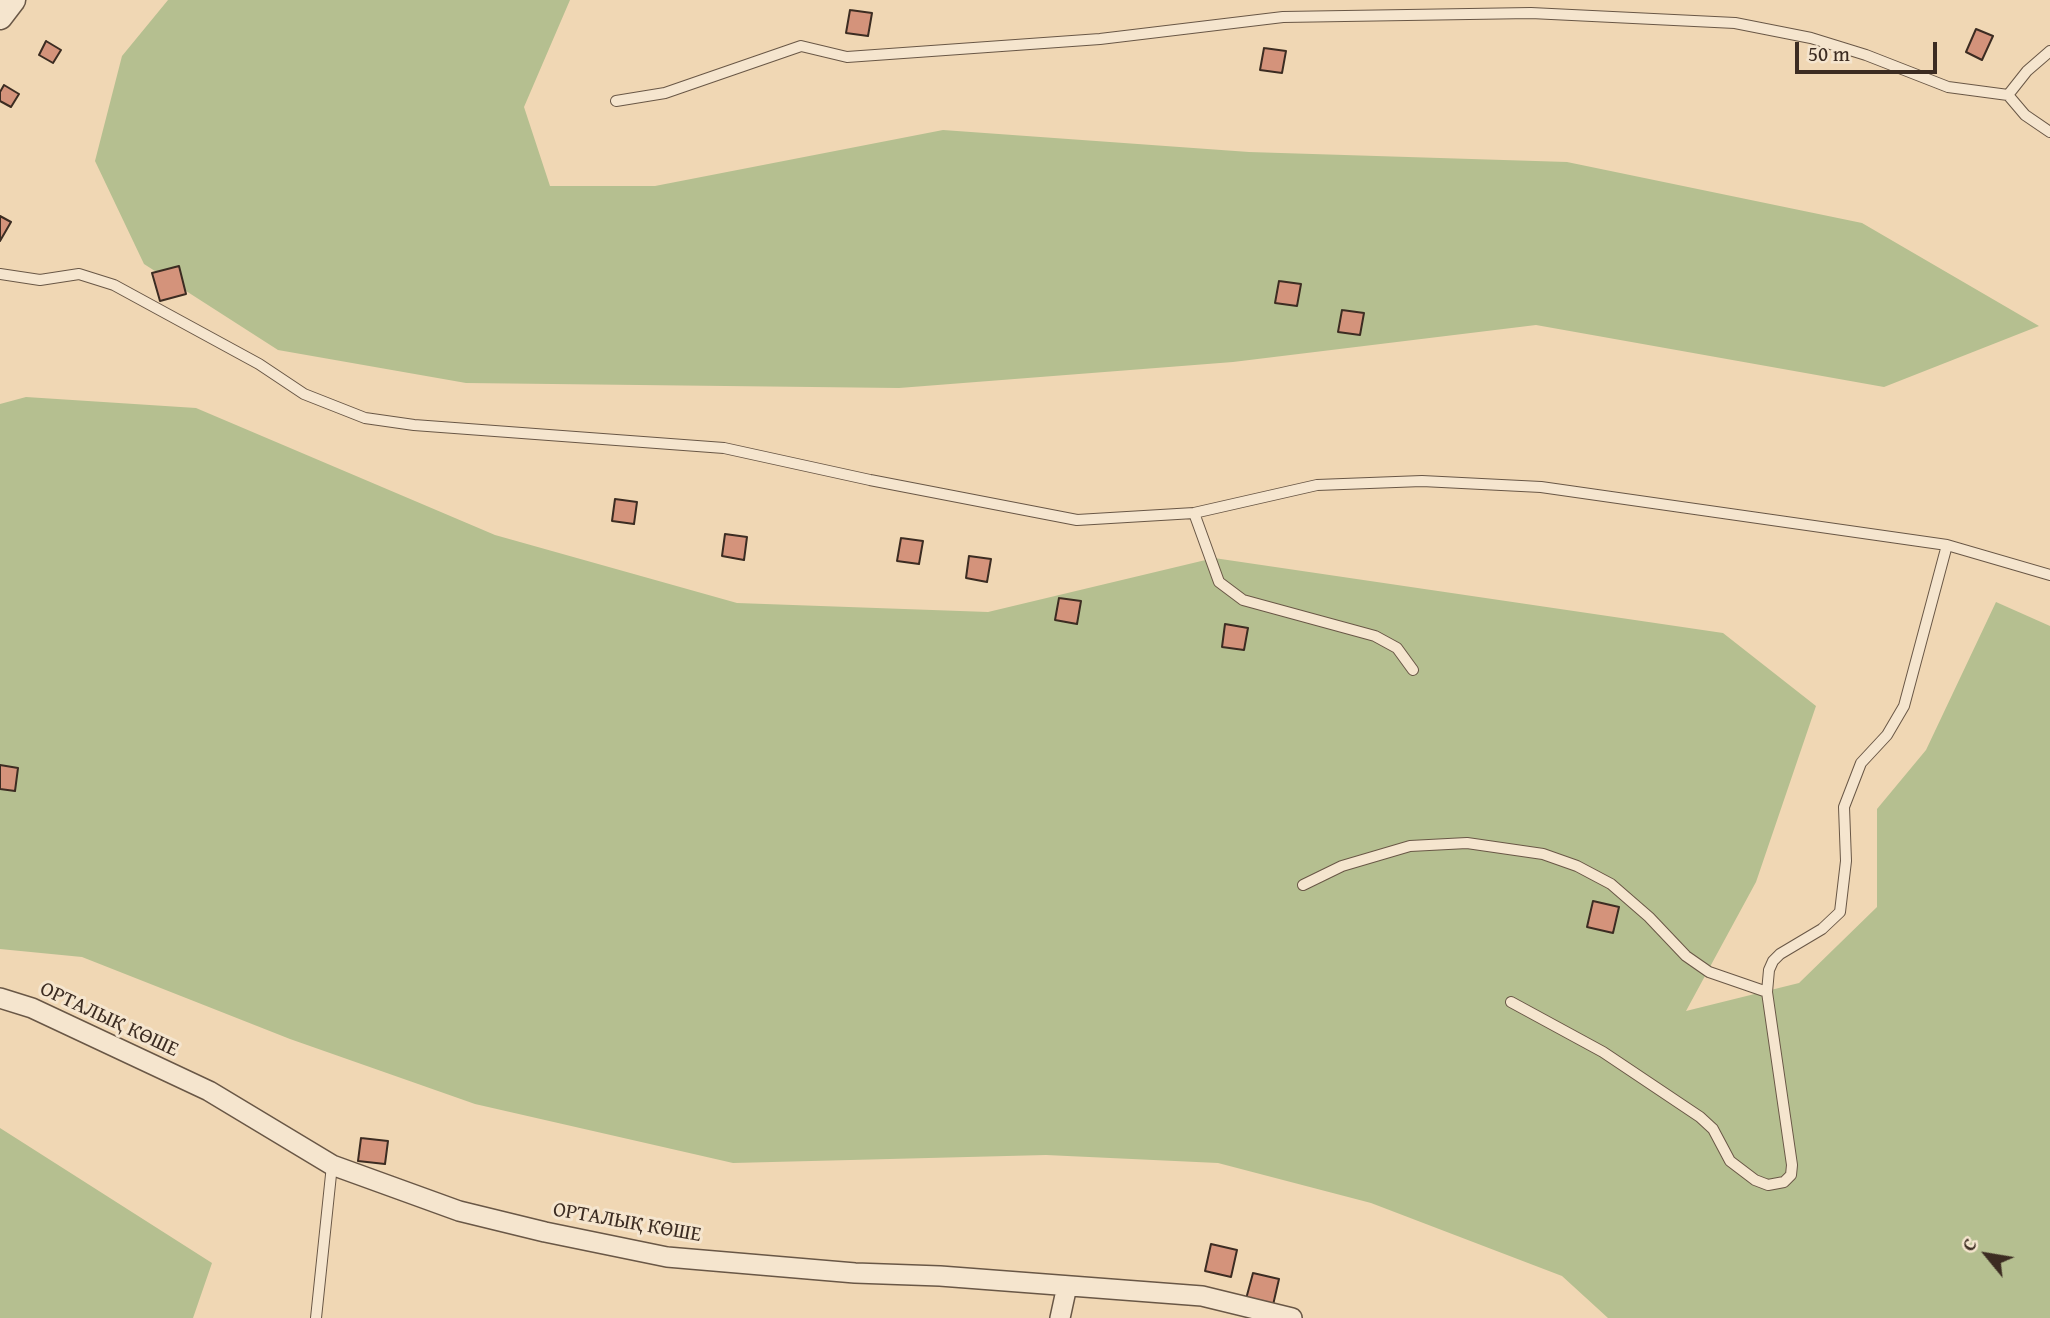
<!DOCTYPE html>
<html>
<head>
<meta charset="utf-8">
<style>
  body { margin:0 }
  #map { position:relative; width:2050px; height:1318px; overflow:hidden; background:#f0d7b4; font-family:"Gentium Book Plus",serif }
  canvas { display:block }
  .north { position:absolute; left:1952px; top:1220px; width:70px; height:70px; -webkit-text-stroke:5px #f5e5ce; paint-order:stroke; rotate:300deg; font-size:19px; font-weight:700; line-height:28px; text-align:center; color:#3c2c22 }
  .north::after { content:''; display:block; margin:auto; width:24px; height:32px; background:#3c2c22; clip-path:polygon(50% 0,100% 100%,50% 72%,0 100%) }
  .scale { position:absolute; left:1795px; top:42px; width:142px; height:32px; box-sizing:border-box; border:4px solid #3c2c22; border-top:0; padding-left:9px; font-size:21px; line-height:24px; white-space:nowrap; color:#3c2c22; -webkit-text-stroke:5px #f5e5ce; paint-order:stroke }
</style>
</head>
<body>
<div id="map">
<canvas width="2050" height="1318"></canvas>
<div class="north">С</div>
<div class="scale">50 m</div>
</div>
<script>
const ctx = document.querySelector('canvas').getContext('2d');
ctx.lineJoin = 'round';
function fill(path, color) {
  ctx.fillStyle = color;
  ctx.fill(path, 'evenodd');
}
function poly(rows) {
  const path = new Path2D();
  for (const r of rows) {
    path.moveTo(r[0], r[1]);
    for (let i = 2; i < r.length; i += 2) path.lineTo(r[i], r[i + 1]);
  }
  return path;
}
function stroke(path, color, width, dash) {
  ctx.strokeStyle = color;
  ctx.lineWidth = width;
  ctx.lineCap = dash ? 'butt' : 'round';
  ctx.setLineDash(dash || []);
  ctx.stroke(path);
}
function drawText(font, color, halo, rows, align = 'center') {
  ctx.font = font + ' "Gentium Book Plus",serif';
  ctx.lineWidth = 6;
  ctx.setLineDash([]);
  ctx.textBaseline = 'middle';
  ctx.strokeStyle = halo;
  ctx.fillStyle = color;
  for (const [text, x, y, turn = 0] of rows) {
    ctx.save();
    ctx.translate(x, y);
    ctx.rotate((+turn || 0) * Math.PI / 180);
    ctx.textAlign = isNaN(turn) ? turn : align;
    if (halo) ctx.strokeText(text, 0, 0);
    ctx.fillText(text, 0, 0);
    ctx.restore();
  }
}
fill(poly([
  [168,0,570,0,524,107,550,186,655,186,943,130,1249,152,1567,162,1862,223,2039,326,1884,387,1536,325,1233,362,899,388,466,383,278,350,144,264,95,161,122,56],
  [26,397,196,408,495,535,737,603,988,612,1214,558,1723,633,1816,706,1756,882,1686,1011,1799,983,1877,907,1877,809,1926,750,1996,602,2050,626,2050,1318,1608,1318,1562,1276,1371,1203,1218,1163,1046,1155,733,1163,475,1104,290,1039,82,957,0,949,0,404],
  [0,1128,212,1263,193,1318,0,1318]
]), '#b5bf90');
const building = poly([
  [850,10,872,13,868,36,846,33,850,10],
  [1976,29,1993,36,1982,60,1966,52,1976,29],
  [46,41,61,50,53,63,39,55,46,41],
  [1264,48,1286,51,1282,73,1260,70,1264,48],
  [4,85,19,94,11,107,0,101,0,92,4,85],
  [0,216,11,222,0,241,0,216],
  [179,266,186,294,160,301,152,273,179,266],
  [1279,281,1301,284,1297,306,1275,303,1279,281],
  [1342,310,1364,313,1360,335,1338,332,1342,310],
  [615,499,637,502,634,524,612,521,615,499],
  [725,534,747,537,744,560,722,556,725,534],
  [901,538,923,541,919,564,897,561,901,538],
  [969,556,991,559,987,582,966,578,969,556],
  [1059,598,1081,601,1077,624,1055,620,1059,598],
  [1225,624,1248,628,1244,650,1222,647,1225,624],
  [0,765,18,768,15,791,0,789,0,765],
  [1593,901,1619,907,1613,933,1587,927,1593,901],
  [361,1138,388,1141,385,1164,358,1161,361,1138],
  [1211,1244,1237,1250,1231,1277,1205,1271,1211,1244],
  [1253,1273,1279,1279,1273,1305,1246,1299,1253,1273]
]);
fill(building, '#d4937b');
stroke(building, '#3c2c22', 2);
const service = poly([
  [2008,95,2025,115,2050,132],
  [616,101,665,93,801,46,847,57,1100,39,1283,17,1531,13,1735,23,1811,38,1866,55,1948,87,2008,95,2027,71,2050,51],
  [0,274,40,280,79,274,114,285,259,364,304,394,365,418,414,425,724,448,870,480,1077,520,1194,513,1317,485,1422,481,1541,487,1947,545,2050,575],
  [1194,513,1219,582,1243,600,1375,636,1397,648,1413,670],
  [1303,885,1342,866,1410,846,1467,843,1543,854,1577,866,1611,884,1649,917,1686,956,1709,972,1767,992],
  [1511,1002,1603,1052,1700,1117,1713,1129,1730,1161,1755,1180,1768,1185,1784,1182,1791,1175,1792,1165,1767,992,1769,970,1773,961,1780,954,1822,929,1840,912,1846,861,1844,807,1861,763,1887,735,1904,706,1947,545],
  [316,1318,332,1165]
]);
const minor = poly([
  [0,998,32,1008,209,1091,332,1165,459,1211,545,1232,667,1257,855,1273,940,1276,1202,1296,1292,1318],
  [1060,1318,1067,1286]
]);
const tertiary = poly([
  [0,17,13,0]
]);
stroke(service, '#695746', 12);
stroke(minor, '#695746', 22);
stroke(tertiary, '#695746', 27);
stroke(service, '#f5e5ce', 10);
stroke(minor, '#f5e5ce', 19);
stroke(tertiary, '#f5e5ce', 24);
drawText('21px', '#3c2c22', '#f5e5ce', [
  ["ОРТАЛЫҚ КӨШЕ",109,1020,25],
  ["ОРТАЛЫҚ КӨШЕ",627,1223,10]
]);
</script>
</body>
</html>
